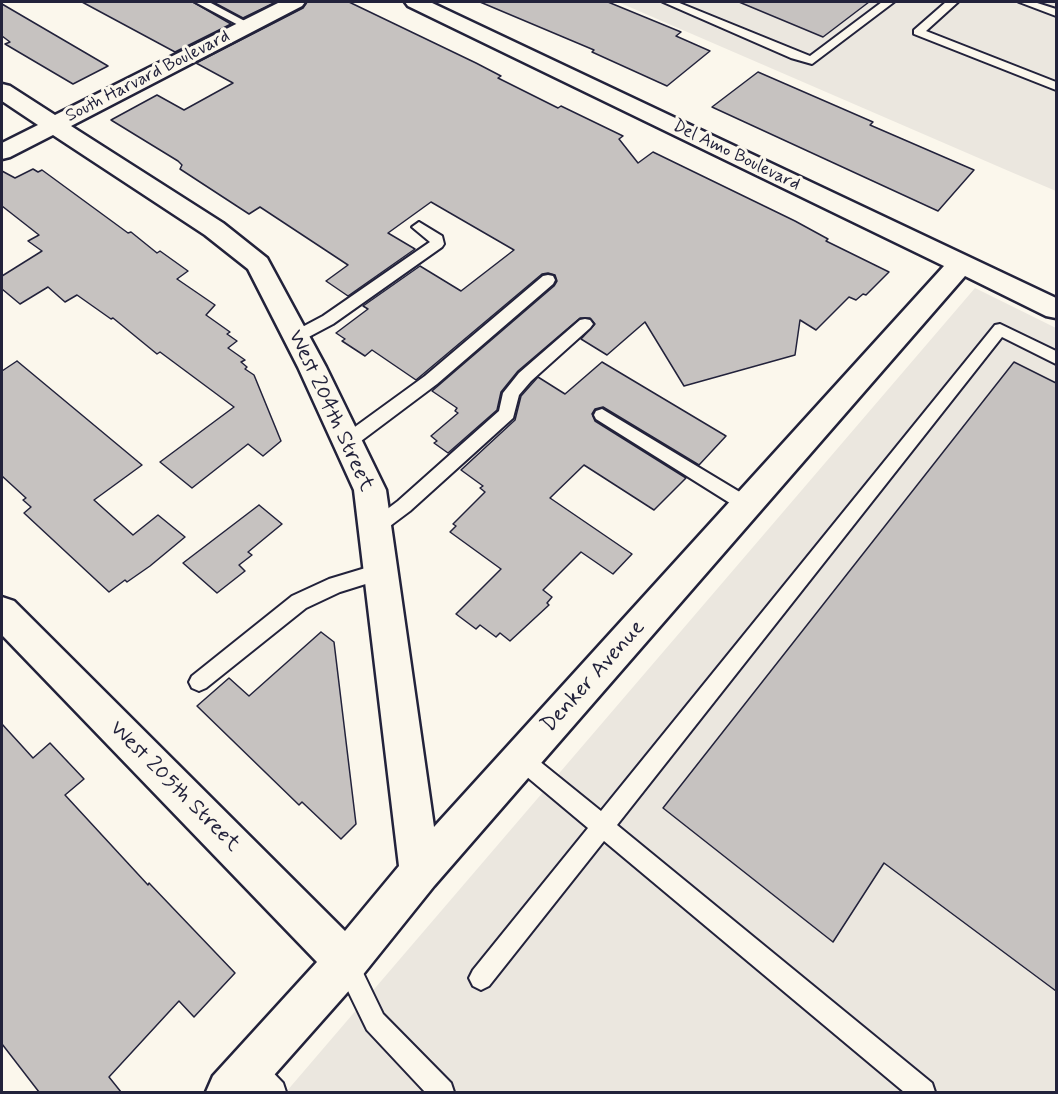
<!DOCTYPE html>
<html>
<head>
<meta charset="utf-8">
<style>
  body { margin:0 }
  #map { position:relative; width:1058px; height:1094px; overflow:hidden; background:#fbf7ec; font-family:Mynerve,sans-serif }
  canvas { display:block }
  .frame { position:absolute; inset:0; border:3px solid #22223b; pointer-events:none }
</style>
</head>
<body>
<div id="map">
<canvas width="1058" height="1094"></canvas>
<div class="frame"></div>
</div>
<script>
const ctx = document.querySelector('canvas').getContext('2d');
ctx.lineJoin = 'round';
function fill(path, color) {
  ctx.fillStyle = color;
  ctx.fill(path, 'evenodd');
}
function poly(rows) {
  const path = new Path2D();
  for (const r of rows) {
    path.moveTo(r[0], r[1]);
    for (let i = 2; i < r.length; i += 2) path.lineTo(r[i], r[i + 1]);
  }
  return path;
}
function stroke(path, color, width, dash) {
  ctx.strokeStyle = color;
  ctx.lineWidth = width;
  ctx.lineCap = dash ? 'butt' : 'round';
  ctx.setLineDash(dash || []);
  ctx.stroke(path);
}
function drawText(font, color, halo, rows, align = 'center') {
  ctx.font = font + ' Mynerve,sans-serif';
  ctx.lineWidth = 6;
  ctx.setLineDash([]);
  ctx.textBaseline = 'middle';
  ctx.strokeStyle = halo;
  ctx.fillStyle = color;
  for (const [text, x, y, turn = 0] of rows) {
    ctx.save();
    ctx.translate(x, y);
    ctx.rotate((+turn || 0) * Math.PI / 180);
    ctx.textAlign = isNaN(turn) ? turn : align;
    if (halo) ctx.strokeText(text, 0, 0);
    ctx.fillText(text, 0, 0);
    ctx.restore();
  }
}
fill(poly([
  [618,2,1056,2,1056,191,1011,172],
  [975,288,1056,328,1056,1092,286,1092]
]), '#ebe7df');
const building = poly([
  [82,2,193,2,231,24,175,52,82,2],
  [213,2,276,2,243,18,213,2],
  [307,2,349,2,476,63,501,76,498,78,558,108,561,106,623,136,619,139,638,163,653,152,795,221,828,239,826,241,889,272,866,295,863,294,856,300,849,297,816,330,800,320,795,355,684,386,645,322,607,355,581,339,595,324,590,318,580,318,518,371,501,392,497,410,448,453,434,443,437,441,431,436,458,413,455,411,457,408,432,391,554,286,557,281,555,275,548,273,542,274,416,380,372,350,365,356,342,341,345,339,336,333,368,309,363,306,420,266,461,291,514,250,431,202,388,233,415,249,348,296,326,281,348,265,260,207,249,214,180,169,182,165,178,161,111,120,157,95,184,110,233,83,196,63,303,8,307,2],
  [480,2,608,2,681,32,676,36,710,51,667,86,592,52,594,50,480,2],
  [739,2,869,2,823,37,739,2],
  [2,4,108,66,73,84,5,44,10,42,2,36,2,4],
  [758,72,873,122,870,125,974,170,938,211,712,107,758,72],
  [33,169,38,172,42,170,128,233,131,232,157,253,160,251,188,271,177,279,215,305,206,315,230,332,227,334,237,341,228,348,245,360,241,362,247,367,245,369,254,375,281,441,263,456,248,444,192,488,160,462,234,407,160,352,157,354,113,318,111,319,77,295,65,302,48,287,20,304,2,289,2,276,42,251,28,241,39,235,2,206,2,171,15,178,33,169],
  [17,361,142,465,94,500,133,535,158,515,185,537,150,566,127,582,125,580,109,592,24,513,31,507,23,500,26,498,2,476,2,371,17,361],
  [602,362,726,436,699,465,603,407,595,409,592,414,595,421,686,478,654,510,584,465,550,498,632,554,613,574,581,552,543,590,552,597,547,603,549,605,510,641,500,633,496,637,480,625,476,629,456,614,501,569,450,532,456,526,453,524,485,492,480,488,483,486,461,470,515,420,521,396,538,377,565,394,602,362],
  [1014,362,1056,383,1056,991,884,863,833,942,663,808,1014,362],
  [259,505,282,524,248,552,252,555,239,565,245,571,217,593,183,563,259,505],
  [321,632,334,642,356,824,341,839,302,802,299,805,197,706,229,678,249,696,321,632],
  [2,724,33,758,50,743,84,779,65,795,148,885,149,883,235,973,194,1017,179,1001,109,1077,121,1092,39,1092,2,1044,2,724]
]);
fill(building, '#c6c2c0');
stroke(building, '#22223b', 1.5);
const service = poly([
  [195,2,209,2,254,26,248,29,244,28,195,2],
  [663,2,677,2,810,56,882,2,894,2,812,64,791,58,663,2],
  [946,2,958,2,926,31,1056,82,1056,90,914,34,914,30,946,2],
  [1019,2,1034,2,1056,9,1056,16,1019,2],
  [419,222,442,236,444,244,442,247,333,324,301,341,291,341,288,337,291,333,323,316,430,242,412,227,419,222],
  [548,275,553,276,555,280,553,284,437,384,353,447,347,448,341,447,339,442,341,437,425,376,543,276,548,275],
  [585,319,590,320,593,324,590,328,531,381,519,395,513,418,410,511,382,532,376,534,370,532,367,527,370,522,398,501,499,411,503,393,519,373,580,320,585,319],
  [1000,324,1056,351,1056,364,1002,337,617,825,932,1083,935,1092,904,1092,604,841,489,986,481,990,473,986,469,978,473,970,588,828,514,766,511,759,514,752,521,749,528,752,601,811,995,325,1000,324],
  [602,409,753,500,756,505,753,510,747,512,741,510,596,419,594,415,596,411,602,409],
  [382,563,388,565,391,571,388,577,340,592,306,608,206,688,199,691,192,688,189,682,192,676,292,596,329,579,382,563],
  [346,950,354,954,383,1014,451,1083,454,1092,425,1092,367,1030,334,962,338,954,346,950],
  [251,1056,260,1059,283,1083,286,1092,257,1092,242,1077,239,1068,242,1059,251,1056]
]);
const minor = poly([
  [280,2,305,2,302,6,71,126,223,223,267,258,326,367,386,490,434,827,944,266,408,6,405,2,430,2,1056,298,1056,318,1046,316,965,276,434,886,361,977,259,1092,206,1092,213,1076,317,962,2,635,2,597,14,601,345,931,399,866,354,490,298,367,248,269,205,235,53,135,10,157,2,159,2,143,38,125,2,101,2,84,10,86,55,115,280,2]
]);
stroke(service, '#22223b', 4);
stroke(minor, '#22223b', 5);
fill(service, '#fbf7ec');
fill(minor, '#fbf7ec');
drawText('18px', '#22223b', '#fbf7ec', [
  ["South Harvard Boulevard",148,77,-27],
  ["Del Amo Boulevard",736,156,26]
]);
drawText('22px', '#22223b', '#fbf7ec', [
  ["West 204th Street",330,411,65],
  ["Denker Avenue",594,677,-48],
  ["West 205th Street",174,787,45]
]);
</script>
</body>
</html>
